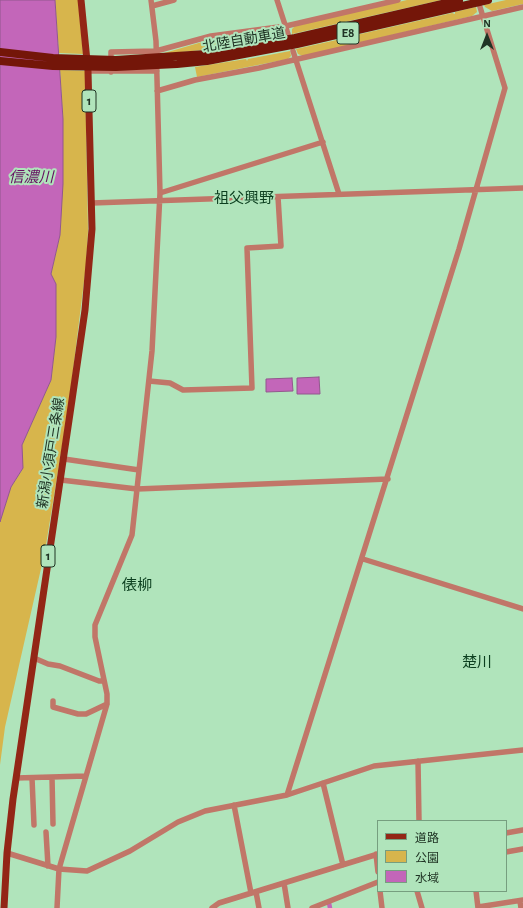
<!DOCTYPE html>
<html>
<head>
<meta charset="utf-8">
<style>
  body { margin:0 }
  #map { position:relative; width:523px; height:908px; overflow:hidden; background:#b0e4bb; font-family:"Alegreya Sans","Noto Sans JP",sans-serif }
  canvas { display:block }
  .legend { position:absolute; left:377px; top:820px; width:130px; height:72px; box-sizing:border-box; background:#b0e4bb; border:1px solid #769e7f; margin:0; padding:5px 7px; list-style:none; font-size:12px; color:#203425 }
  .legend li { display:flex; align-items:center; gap:8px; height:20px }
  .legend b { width:20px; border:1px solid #769e7f }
  .north { position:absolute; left:467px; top:16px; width:40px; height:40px; -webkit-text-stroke:3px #b0e4bb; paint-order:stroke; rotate:0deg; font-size:11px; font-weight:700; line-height:16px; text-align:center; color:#203425 }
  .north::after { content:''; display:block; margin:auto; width:14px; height:18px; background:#203425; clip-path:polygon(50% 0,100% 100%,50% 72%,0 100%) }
</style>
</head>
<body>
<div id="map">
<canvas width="523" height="908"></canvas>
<ul class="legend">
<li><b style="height:5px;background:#932616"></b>道路</li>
<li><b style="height:11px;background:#d7b54c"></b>公園</li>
<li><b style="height:11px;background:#c366b9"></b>水域</li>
</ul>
<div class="north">N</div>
</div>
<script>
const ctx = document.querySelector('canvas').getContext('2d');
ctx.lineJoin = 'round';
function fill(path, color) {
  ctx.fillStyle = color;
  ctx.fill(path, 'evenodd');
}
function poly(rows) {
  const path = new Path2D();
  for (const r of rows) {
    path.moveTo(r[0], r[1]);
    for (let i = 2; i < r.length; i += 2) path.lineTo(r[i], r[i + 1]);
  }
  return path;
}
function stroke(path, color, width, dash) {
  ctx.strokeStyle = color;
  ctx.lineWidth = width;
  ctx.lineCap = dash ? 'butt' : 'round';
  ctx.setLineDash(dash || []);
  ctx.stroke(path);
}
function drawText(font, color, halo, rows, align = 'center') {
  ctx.font = font + ' "Alegreya Sans","Noto Sans JP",sans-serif';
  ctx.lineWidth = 4;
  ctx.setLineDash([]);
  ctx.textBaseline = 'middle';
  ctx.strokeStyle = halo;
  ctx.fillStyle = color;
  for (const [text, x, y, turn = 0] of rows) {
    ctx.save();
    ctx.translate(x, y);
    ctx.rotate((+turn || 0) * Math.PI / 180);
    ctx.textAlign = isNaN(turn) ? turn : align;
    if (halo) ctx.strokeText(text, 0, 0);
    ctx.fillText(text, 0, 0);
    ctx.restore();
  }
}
fill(poly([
  [55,0,78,0,83,54,59,53],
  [407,0,441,0,292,34,292,29,295,26],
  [506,0,523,0,523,4,492,11,485,7,484,5],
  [476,7,477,12,472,16,303,56,298,54,296,49,350,37,351,39,352,36,452,13,455,14,455,12],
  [279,30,283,31,286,36,212,49,161,54,209,40],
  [290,51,291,56,288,59,197,77,195,67,246,59,247,61,248,59],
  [60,70,85,71,88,231,86,265,69,403,45,551,5,727,0,765,0,522,11,487,22,470,22,445,51,380,56,337,56,284,51,274,60,235,63,119]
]), '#d7b54c');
const water = poly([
  [0,0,55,0,63,119,63,184,60,235,51,274,56,284,56,337,51,380,22,445,23,468,11,487,0,522,0,0],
  [319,377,320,394,297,394,297,378,319,377],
  [292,378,293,391,266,392,266,379,292,378]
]);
fill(water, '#c366b9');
stroke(water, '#92578d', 1);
stroke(poly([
  [329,903,330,908]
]), '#c366b9', 4.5);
stroke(poly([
  [277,0,288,34],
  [152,6,174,0],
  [293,51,339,194],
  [88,71,157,71],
  [111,72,111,52,156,51,211,36,286,26,398,0],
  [157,91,195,80,259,68,523,7],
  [160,193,323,142],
  [92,203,523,188],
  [149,381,170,383,183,390,252,388,247,248,281,246,278,197],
  [64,459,139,470],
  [61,480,137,489,388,479],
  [363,559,523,609],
  [34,658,48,664,60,666,99,681,104,681],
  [53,701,53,707,78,714,86,714,107,704],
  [418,761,419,821],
  [52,777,53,824],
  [16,778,86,776],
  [32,778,34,825],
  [323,783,343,865],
  [287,795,459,249,505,88,480,7],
  [234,805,251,893],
  [46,832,48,866],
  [506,833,523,830],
  [506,852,523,849],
  [7,853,59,869,87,871,130,851,178,822,205,811,287,795,374,766,523,750],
  [376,854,378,872],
  [284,883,288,908],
  [380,891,382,908],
  [417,891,422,908],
  [476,891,478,908],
  [256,892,259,908],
  [520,901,521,908],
  [478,907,523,900],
  [57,908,59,869,107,704,107,694,95,637,95,625,132,535,152,351,160,193,156,41,151,0],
  [212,908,219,903,378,854],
  [312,908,378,882]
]), '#c17668', 5.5);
stroke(poly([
  [4,908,7,853,13,799,72,400,85,310,92,229,88,71,81,0]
]), '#932616', 7);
stroke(poly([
  [0,52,53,58,116,60,206,54,295,38,459,0],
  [0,61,53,66,116,67,177,64,207,61,297,44,488,0]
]), '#741609', 8);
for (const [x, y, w] of [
  [348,33,22],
  [89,101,14],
  [48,556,14]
]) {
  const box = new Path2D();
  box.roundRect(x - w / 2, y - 11, w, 22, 3);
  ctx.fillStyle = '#b0e4bb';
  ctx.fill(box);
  stroke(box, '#203425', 1);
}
drawText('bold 13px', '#203425', null, [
  ["E8",348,33],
  ["1",89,101],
  ["1",48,556]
]);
drawText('14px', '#203425', '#b0e4bb', [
  ["北陸自動車道",244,40,-10],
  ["新潟小須戸三条線",51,453,-81]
]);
drawText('italic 15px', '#640c5f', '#b0e4bb', [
  ["信濃川",31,177]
]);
drawText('15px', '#0c3f1f', '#b0e4bb', [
  ["祖父興野",244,198],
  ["俵柳",137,585],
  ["楚川",477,662]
]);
</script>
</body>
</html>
